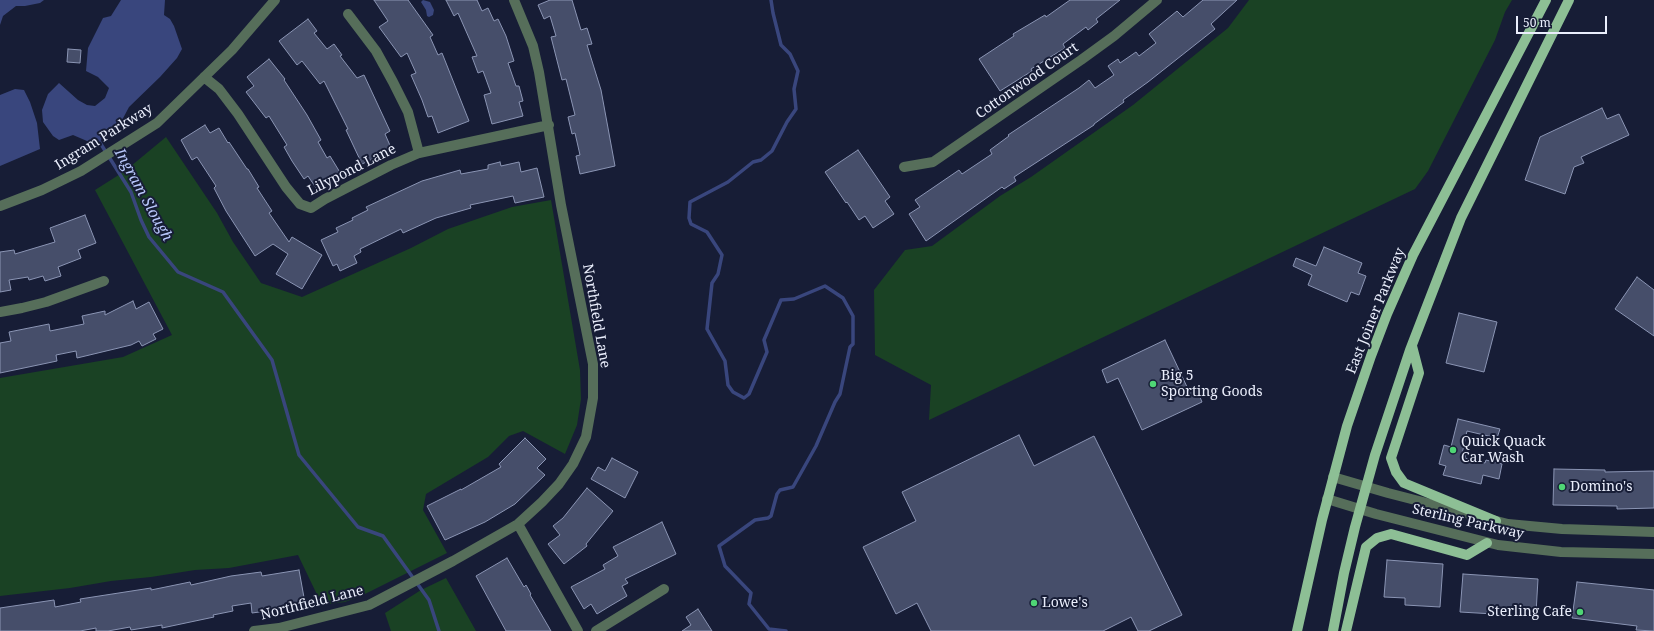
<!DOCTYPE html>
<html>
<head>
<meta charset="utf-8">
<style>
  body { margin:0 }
  #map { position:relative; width:1654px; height:631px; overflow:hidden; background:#171d36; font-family:"Noto Serif",serif }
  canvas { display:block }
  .scale { position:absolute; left:1516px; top:16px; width:91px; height:18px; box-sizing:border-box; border:2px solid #eaeefc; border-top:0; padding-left:5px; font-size:12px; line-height:14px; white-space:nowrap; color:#eaeefc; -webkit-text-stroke:3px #171d36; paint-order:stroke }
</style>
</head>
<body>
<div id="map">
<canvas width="1654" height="631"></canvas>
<div class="scale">50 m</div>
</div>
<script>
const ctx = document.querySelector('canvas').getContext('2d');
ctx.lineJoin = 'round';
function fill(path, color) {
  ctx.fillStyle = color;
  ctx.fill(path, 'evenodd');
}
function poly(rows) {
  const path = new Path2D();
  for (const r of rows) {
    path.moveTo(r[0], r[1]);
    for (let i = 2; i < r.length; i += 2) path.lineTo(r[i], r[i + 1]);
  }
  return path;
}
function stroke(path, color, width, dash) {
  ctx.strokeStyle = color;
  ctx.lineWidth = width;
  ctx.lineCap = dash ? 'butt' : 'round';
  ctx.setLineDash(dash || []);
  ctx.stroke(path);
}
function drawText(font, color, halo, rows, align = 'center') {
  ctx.font = font + ' "Noto Serif",serif';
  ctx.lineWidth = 4;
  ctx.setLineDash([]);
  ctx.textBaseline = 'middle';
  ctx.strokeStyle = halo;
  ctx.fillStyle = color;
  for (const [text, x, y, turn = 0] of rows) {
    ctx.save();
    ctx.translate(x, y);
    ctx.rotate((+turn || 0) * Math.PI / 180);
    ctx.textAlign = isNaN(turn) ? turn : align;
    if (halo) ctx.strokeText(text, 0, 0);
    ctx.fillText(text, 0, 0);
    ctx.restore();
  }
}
fill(poly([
  [1249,0,1512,0,1505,12,1495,40,1428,171,1415,189,929,420,931,385,875,355,874,290,905,250,932,246,1000,196,1031,177,1133,105,1228,28],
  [166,137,217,213,233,242,261,283,302,297,411,248,448,229,512,207,551,200,580,370,581,399,577,425,565,454,523,431,509,436,488,457,426,494,423,510,447,553,363,595,345,602,322,605,298,555,229,568,195,570,151,577,111,581,70,588,0,596,0,378,123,357,172,335,95,190,125,171],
  [446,578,476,631,391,631,385,613,421,590]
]), '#1a4224');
fill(poly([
  [0,0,44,0,40,3,25,6,16,6,3,16,0,25],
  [121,0,165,0,164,15,170,19,174,26,182,49,177,58,160,77,129,107,120,124,110,134,94,144,73,135,59,140,53,136,43,122,42,110,48,94,59,83,78,100,87,105,95,106,105,98,109,88,98,77,86,71,88,48,103,18,111,16],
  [423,0,430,2,434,10,433,15,429,17,427,16,426,10,421,2],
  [15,89,24,90,30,102,37,123,40,149,0,166,0,95]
]), '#39467d');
stroke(poly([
  [771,0,773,13,781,45,790,54,798,71,794,89,796,109,787,122,772,151,761,160,753,162,728,182,690,202,689,218,691,224,707,232,722,255,718,274,712,283,707,329,725,361,728,385,733,392,744,398,749,394,767,352,764,340,781,300,794,299,825,286,843,298,853,316,853,344,850,347,840,394,835,402,816,446,793,487,780,490,777,494,771,516,768,518,755,520,719,546,725,566,751,593,749,604,769,629,786,631],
  [99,141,131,192,141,220,149,237,178,272,223,292,272,360,299,455,358,527,383,536,429,600,439,631]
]), '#39467d', 3.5);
const building = poly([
  [374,0,408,0,433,35,430,37,438,55,442,53,469,121,438,133,432,116,428,117,422,100,411,75,416,73,407,53,401,57,379,27,388,21,374,0],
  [446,0,477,0,482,11,488,8,494,21,498,19,506,36,514,61,508,63,516,86,519,86,523,101,519,102,523,116,492,124,484,95,491,93,483,71,478,73,472,57,477,56,458,13,454,16,446,0],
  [550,0,572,0,581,30,587,28,592,44,587,45,601,90,615,166,580,174,576,156,580,155,575,133,572,134,568,117,575,115,566,79,562,80,551,37,556,36,550,16,544,19,538,5,550,0],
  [1070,0,1120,0,1096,19,1098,22,1088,30,1086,27,1063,44,1065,48,1031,69,1032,71,1000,91,979,59,1014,36,1013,34,1045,15,1046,17,1070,0],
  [1203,0,1237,0,1211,24,1215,29,1148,82,1123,100,1124,102,1094,124,1094,125,1014,177,1016,181,1004,189,1002,187,926,241,909,214,920,207,915,200,959,170,962,174,992,154,990,150,1009,136,1008,135,1079,88,1089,80,1095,88,1114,75,1108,66,1118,59,1120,63,1136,52,1139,56,1156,43,1149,34,1177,11,1183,17,1203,0],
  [308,19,317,31,314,33,327,49,334,44,342,55,340,56,357,78,364,75,390,131,385,134,392,150,362,164,346,130,348,129,324,81,320,84,302,61,297,65,279,41,308,19],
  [68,49,81,50,80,63,67,62,68,49],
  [269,59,285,79,284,80,307,115,321,140,318,142,327,158,330,156,341,174,316,188,308,176,304,179,292,161,284,147,287,145,269,116,266,118,246,92,254,86,247,77,269,59],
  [1602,108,1607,119,1619,114,1629,135,1581,157,1584,163,1574,167,1565,194,1525,180,1540,137,1602,108],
  [205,125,210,133,219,128,228,143,229,142,247,169,248,169,259,187,257,188,272,211,269,213,289,242,292,237,322,255,302,289,276,274,288,254,273,244,255,256,226,211,214,188,216,186,197,157,192,160,181,140,205,125],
  [858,150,890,197,885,201,894,214,873,228,865,216,859,220,847,202,846,203,825,172,858,150],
  [500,162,501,166,519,162,521,172,537,168,544,197,515,203,513,196,470,205,471,208,436,218,403,233,401,229,360,249,361,252,354,256,357,263,340,271,337,264,333,266,321,240,338,232,336,228,353,220,352,218,368,210,366,207,422,181,460,170,461,174,488,169,488,165,500,162],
  [85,215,96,243,78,250,81,258,58,267,61,276,45,281,43,276,29,280,28,277,9,280,11,290,0,292,0,252,14,250,15,254,55,242,50,228,85,215],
  [1324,247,1362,263,1358,273,1366,276,1359,295,1351,292,1347,302,1308,285,1312,275,1293,266,1296,258,1316,266,1324,247],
  [1637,277,1654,290,1654,336,1615,309,1637,277],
  [133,301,136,309,149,302,163,329,153,334,156,339,142,346,139,341,131,345,77,358,76,351,56,355,57,361,0,373,0,343,11,341,9,332,49,324,50,331,84,324,82,316,105,311,105,315,133,301],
  [1459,313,1497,322,1484,372,1446,363,1459,313],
  [1165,340,1188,389,1195,385,1202,402,1142,430,1118,378,1107,383,1102,370,1165,340],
  [1458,419,1500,429,1497,438,1467,431,1462,454,1466,455,1465,458,1485,463,1486,460,1502,464,1499,479,1483,475,1481,484,1443,475,1446,466,1439,464,1444,445,1451,447,1458,419],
  [1019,435,1034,466,1094,436,1182,615,1149,631,1138,631,1131,617,1103,631,931,631,917,603,896,614,863,547,916,521,902,492,1019,435],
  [525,438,546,459,537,468,545,475,515,504,485,522,445,540,427,506,461,489,461,490,501,467,499,464,525,438],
  [612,458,638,472,625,498,591,479,598,467,605,471,612,458],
  [1554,469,1605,470,1605,472,1654,471,1654,508,1617,509,1617,506,1553,505,1554,469],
  [587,488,613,511,586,544,587,546,564,564,548,544,560,535,553,526,563,518,587,488],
  [662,522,676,554,625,579,628,583,622,586,627,596,610,606,597,614,591,604,584,609,571,587,605,569,603,565,618,556,613,547,662,522],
  [507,558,524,587,526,585,531,594,530,595,551,631,506,631,476,576,507,558],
  [1387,560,1443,564,1440,607,1405,605,1405,598,1384,597,1387,560],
  [299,570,305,603,288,606,289,608,252,613,251,603,232,606,233,611,213,615,214,617,162,628,162,625,131,630,130,627,108,631,96,631,96,628,80,631,0,631,0,608,54,600,55,607,81,602,80,599,151,588,151,590,190,582,191,585,231,576,261,572,262,576,299,570],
  [1463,574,1538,579,1536,613,1494,610,1494,614,1460,612,1463,574],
  [1577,582,1654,590,1654,631,1636,630,1637,626,1572,618,1577,582],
  [698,609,712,631,682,631,691,625,686,617,698,609]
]);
fill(building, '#464e6a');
stroke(building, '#8b95b4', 1);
stroke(poly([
  [348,14,376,51,393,82,408,112,419,153],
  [204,77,219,89,238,114,286,187,300,204,311,208,325,199,354,184,391,165,419,153,549,125],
  [904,167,933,162,1081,60,1114,36,1157,0],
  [0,206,42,190,81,171,157,123,232,50,275,0],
  [0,312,22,308,46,302,104,281],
  [1333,477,1388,493,1508,524,1562,529,1654,532],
  [1327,499,1376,514,1498,545,1561,552,1654,554],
  [518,524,578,631],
  [254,631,279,628,369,605,453,561,518,524,542,502,559,484,573,464,586,437,593,398,593,364,561,205,539,72,533,46,514,0],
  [596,631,664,589]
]), '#566e5a', 10);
stroke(poly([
  [1412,346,1419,373,1391,458,1396,472,1404,483,1496,521],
  [1297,631,1322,520,1347,426,1371,356,1387,314,1413,255,1546,0],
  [1333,631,1344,573,1355,527,1375,455,1410,350,1461,218,1569,0],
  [1346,631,1366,547,1377,538,1391,534,1467,555,1487,543]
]), '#8dbf95', 10);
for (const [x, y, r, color] of [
  [1153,384,4,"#4fd675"],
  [1453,450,4,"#4fd675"],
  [1562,487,4,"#4fd675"],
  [1034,603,4,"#4fd675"],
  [1580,612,4,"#4fd675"]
]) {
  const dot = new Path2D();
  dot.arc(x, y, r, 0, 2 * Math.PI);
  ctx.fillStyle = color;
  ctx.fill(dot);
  stroke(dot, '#171d36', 1.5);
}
drawText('14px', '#eaeefc', '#171d36', [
  ["Cottonwood Court",1027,81,-35],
  ["Ingram Parkway",104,137,-32],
  ["Lilypond Lane",352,170,-27],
  ["East Joiner Parkway",1376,311,-68],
  ["Northfield Lane",596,316,80],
  ["Sterling Parkway",1468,522,13],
  ["Northfield Lane",312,603,-14]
]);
drawText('14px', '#eaeefc', '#171d36', [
  ["Big 5",1161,376],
  ["Sporting Goods",1161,392],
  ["Quick Quack",1461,442],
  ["Car Wash",1461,458],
  ["Domino's",1570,487],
  ["Lowe's",1042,603],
  ["Sterling Cafe",1572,612,"right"]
], 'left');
drawText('italic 15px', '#b9c8fc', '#171d36', [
  ["Ingram Slough",143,195,61]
]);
</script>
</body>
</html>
